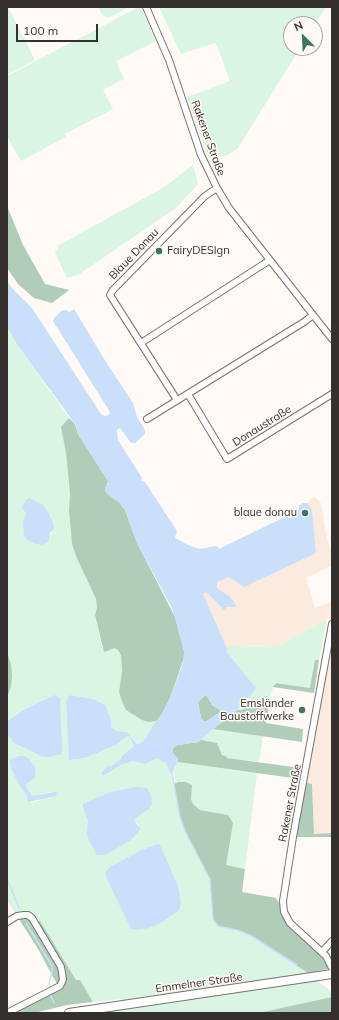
<!DOCTYPE html>
<html>
<head>
<meta charset="utf-8">
<style>
  body { margin:0 }
  #map { position:relative; width:339px; height:1020px; overflow:hidden; background:#fffaf6; font-family:Mulish,sans-serif }
  canvas { display:block }
  .frame { position:absolute; inset:0; border:8px solid #34302e; pointer-events:none }
  .north { position:absolute; left:283px; top:16px; width:40px; height:40px; box-sizing:border-box; background:#fffaf6; border:1px solid #aea9a6; border-radius:50%; rotate:336deg; font-size:11px; font-weight:700; line-height:16px; text-align:center; color:#34302e }
  .north::after { content:''; display:block; margin:auto; width:14px; height:18px; background:#3b7660; clip-path:polygon(50% 0,100% 100%,50% 72%,0 100%) }
  .scale { position:absolute; left:16px; top:24px; width:82px; height:18px; box-sizing:border-box; border:2px solid #34302e; border-top:0; padding-left:5px; font-size:12px; line-height:14px; white-space:nowrap; color:#34302e; -webkit-text-stroke:3px #fffaf6; paint-order:stroke }
</style>
</head>
<body>
<div id="map">
<canvas width="339" height="1020"></canvas>
<div class="frame"></div>
<div class="north">N</div>
<div class="scale">100 m</div>
</div>
<script>
const ctx = document.querySelector('canvas').getContext('2d');
ctx.lineJoin = 'round';
function fill(path, color) {
  ctx.fillStyle = color;
  ctx.fill(path, 'evenodd');
}
function poly(rows) {
  const path = new Path2D();
  for (const r of rows) {
    path.moveTo(r[0], r[1]);
    for (let i = 2; i < r.length; i += 2) path.lineTo(r[i], r[i + 1]);
  }
  return path;
}
function stroke(path, color, width, dash) {
  ctx.strokeStyle = color;
  ctx.lineWidth = width;
  ctx.lineCap = dash ? 'butt' : 'round';
  ctx.setLineDash(dash || []);
  ctx.stroke(path);
}
function drawText(font, color, halo, rows, align = 'center') {
  ctx.font = font + ' Mulish,sans-serif';
  ctx.lineWidth = 3;
  ctx.setLineDash([]);
  ctx.textBaseline = 'middle';
  ctx.strokeStyle = halo;
  ctx.fillStyle = color;
  for (const [text, x, y, turn = 0] of rows) {
    ctx.save();
    ctx.translate(x, y);
    ctx.rotate((+turn || 0) * Math.PI / 180);
    ctx.textAlign = isNaN(turn) ? turn : align;
    if (halo) ctx.strokeText(text, 0, 0);
    ctx.fillText(text, 0, 0);
    ctx.restore();
  }
}
fill(poly([
  [314,496,320,501,322,508,326,535,332,550,332,565,306,578,315,608,332,602,332,616,276,647,226,646,202,594,206,592,224,610,227,607,235,603,229,596,217,588,217,582,229,577,316,553,312,514,307,503],
  [332,624,332,833,314,834,312,784,304,782]
]), '#fbebdf');
fill(poly([
  [7,7,8,7,35,60,7,75],
  [98,7,129,7,108,18,102,15],
  [139,7,141,7,156,41,116,61,124,79,103,90,113,109,65,134,66,137,21,161,7,136,7,76],
  [159,7,326,7,315,24,291,24,291,48,300,48,238,148,228,155,209,159,187,97,230,81,218,48,215,43,181,54],
  [193,165,198,184,176,208,78,275,67,278,55,253,59,245,163,188],
  [7,327,16,343,69,418,61,427,66,453,70,494,69,510,72,544,96,599,97,608,95,616,103,651,115,648,118,650,121,655,122,671,119,692,149,722,157,721,146,738,141,743,138,744,127,732,116,731,111,727,109,717,83,697,71,695,69,696,66,702,69,760,87,758,116,745,126,736,130,737,134,746,122,756,121,759,111,766,108,766,103,776,125,763,127,763,133,761,147,764,153,760,158,759,162,760,166,763,170,773,172,775,180,817,185,831,210,879,211,909,218,926,237,930,250,935,297,965,332,992,332,997,258,1013,96,1013,125,1008,122,999,93,1002,80,980,76,981,34,921,17,916,7,900,7,734,14,743,41,756,55,695,27,708,7,721,7,697,11,687,11,664,7,652],
  [32,500,42,504,51,518,52,532,47,543,42,545,35,544,26,538,24,519,26,513,22,508,25,501],
  [11,770,26,784,26,786,32,796,51,792,56,796,32,802,28,802,26,794,18,783],
  [135,787,152,804,149,809,136,818,135,821,140,827,140,830,131,840,104,855,87,833,89,825,87,817,99,797,111,792],
  [327,619,319,660,315,661,311,688,276,683,273,687,269,705,258,700,242,711,237,710,252,694,256,688,227,652,226,646,276,647],
  [213,729,263,736,259,762,227,758,201,740,206,735],
  [178,762,257,773,245,869,226,865,228,815,200,810,193,804,191,799,192,785,178,782,175,783,174,773,175,766]
]), '#daf5e3');
fill(poly([
  [7,206,23,245,45,284,69,290,52,303,34,298,18,284,7,268],
  [69,418,75,424,78,434,108,481,105,491,109,495,119,502,125,510,137,543,175,617,184,651,184,658,170,698,163,712,157,721,149,722,142,720,126,710,122,701,119,692,122,671,121,655,118,650,115,648,104,652,95,615,97,608,96,599,76,556,72,544,69,510,70,494,66,453,61,427],
  [7,652,11,664,12,676,11,687,7,697],
  [315,660,319,660,314,693,273,687,276,683,310,688],
  [204,696,207,696,212,705,222,711,221,713,217,714,207,721,203,721,201,718,198,702],
  [258,699,269,705,266,723,303,729,302,742,213,729,237,710,242,710],
  [201,740,217,743,222,755,226,756,227,758,301,768,300,779,178,762,178,759,173,753,172,750,174,747,178,745,198,742],
  [178,782,186,782,192,785,191,799,193,804,200,810,228,815,233,823,226,865,245,869,242,892,276,898,290,923,326,956,332,968,308,973,250,935,237,930,218,926,213,919,210,879,185,831,180,817,174,784],
  [304,782,312,784,314,834,332,833,332,837,293,837],
  [24,915,34,921,40,921,76,980,80,980,93,1002,67,1005,34,1013,13,1013,59,988,38,949,17,916],
  [332,997,332,1013,258,1013]
]), '#afcdb9');
fill(poly([
  [7,282,15,291,32,308,101,414,105,416,109,415,110,412,53,321,54,318,61,311,65,310,70,312,74,309,106,362,133,403,137,417,145,430,145,434,135,443,131,443,120,428,117,430,118,440,142,478,141,481,145,482,177,531,175,538,190,546,200,549,215,546,218,547,219,549,299,510,299,506,303,503,307,503,312,510,316,553,244,587,229,577,217,582,217,588,229,596,235,603,236,606,234,607,227,607,224,610,206,592,203,594,226,646,227,652,256,688,252,694,237,710,206,735,201,740,198,742,178,745,174,747,172,750,173,753,178,759,178,762,175,766,172,775,170,773,166,763,158,759,153,760,146,764,133,761,123,764,103,776,101,773,108,766,111,766,121,759,122,756,134,746,130,737,127,736,116,745,86,758,69,760,66,702,69,696,71,695,92,699,105,705,111,720,111,727,117,731,127,732,137,744,141,743,146,738,152,727,163,712,170,698,183,663,184,651,175,617,172,608,137,543,125,510,119,502,109,495,105,491,105,487,108,484,108,481,78,434,75,424,16,343,7,327],
  [204,696,207,696,212,705,222,711,221,713,217,714,207,721,204,721,201,718,198,702],
  [29,498,44,505,53,522,54,529,50,533,49,540,47,543,42,545,35,544,29,541,24,536,23,521,26,513,22,508,25,501],
  [55,695,60,698,62,751,61,754,49,757,41,756,14,743,7,734,7,721,27,708],
  [19,756,24,756,28,758,35,767,35,778,26,784,26,786,32,796,56,792,57,794,56,796,28,802,26,794,18,783,11,769,10,760],
  [135,787,147,788,151,796,152,804,149,809,136,818,135,821,137,825,140,827,140,830,131,840,114,850,104,855,97,855,88,838,87,833,88,821,83,807,83,804,110,792],
  [158,844,160,845,178,886,181,905,178,911,162,922,149,928,136,930,131,929,106,877,106,871,111,866,125,859,142,850]
]), '#cadff9');
stroke(poly([
  [172,773,180,817,185,831,210,879,213,919,218,926,237,930,250,935,297,965],
  [7,879,19,908],
  [26,923,52,966,52,972,49,983,50,988],
  [50,994,54,1003]
]), '#cadff9', 1.5);
const minor = poly([
  [146,7,169,60,201,155,217,188,229,208,332,339],
  [141,343,270,260],
  [188,394,227,459,332,394],
  [177,400,110,295,113,290,205,196,217,188],
  [147,419,304,322,313,315],
  [332,624,293,837,283,901,284,912,290,923,326,956,332,968],
  [7,922,17,916,24,915,28,915,32,918,61,967,63,979,62,982,60,986,7,1013],
  [322,952,332,941]
]);
const tertiary = poly([
  [69,1013,332,974]
]);
stroke(minor, '#7a726d', 8);
stroke(tertiary, '#7a726d', 10);
stroke(minor, '#fff', 6);
stroke(tertiary, '#fff', 8);
for (const [x, y, r, color] of [
  [159,251,4,"#3b7660"],
  [305,513,4,"#3b7660"],
  [302,710,4,"#3b7660"]
]) {
  const dot = new Path2D();
  dot.arc(x, y, r, 0, 2 * Math.PI);
  ctx.fillStyle = color;
  ctx.fill(dot);
  stroke(dot, '#fffaf6', 1.5);
}
drawText('11px', '#34302e', '#fffaf6', [
  ["Rakener Straße",208,138,70],
  ["Blaue Donau",134,254,-46],
  ["Donaustraße",262,426,-32],
  ["Rakener Straße",290,803,-79],
  ["Emmelner Straße",199,983,-8]
]);
drawText('11px', '#34302e', '#fffaf6', [
  ["FairyDESIgn",167,251,"left"],
  ["blaue donau",297,513],
  ["Emsländer",294,704],
  ["Baustoffwerke",294,717]
], 'right');
</script>
</body>
</html>
